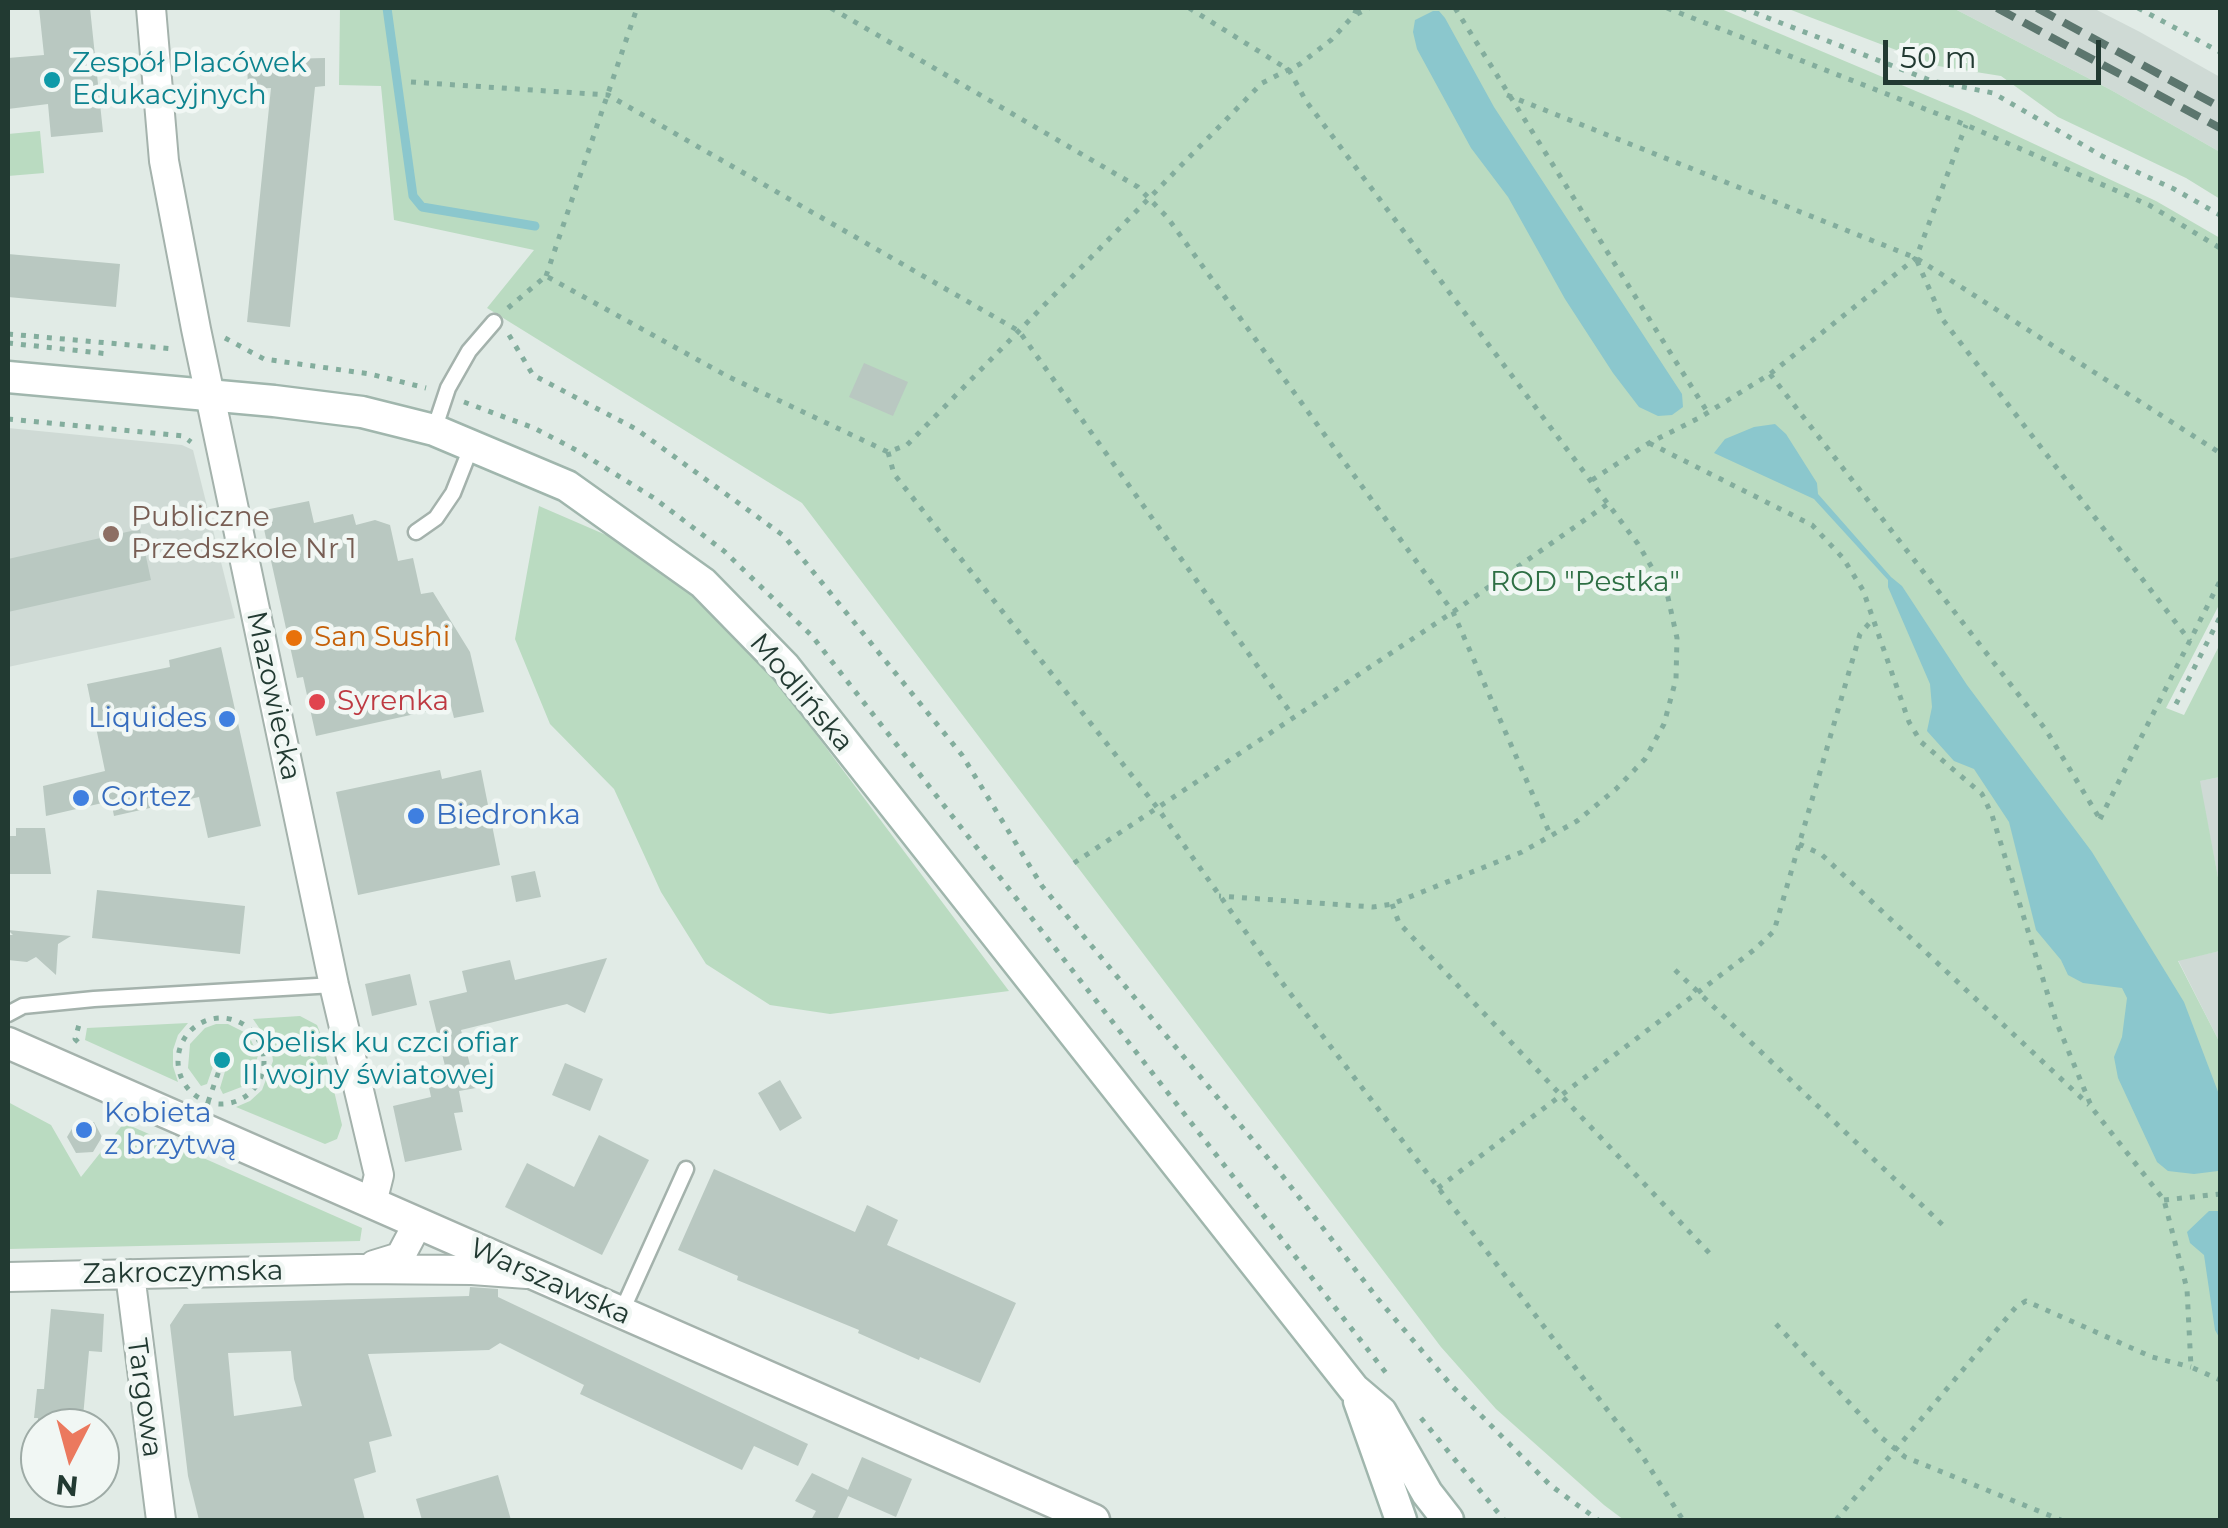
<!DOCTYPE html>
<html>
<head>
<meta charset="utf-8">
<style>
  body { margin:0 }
  #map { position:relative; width:2228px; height:1528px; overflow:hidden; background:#e1ebe6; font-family:Montserrat,sans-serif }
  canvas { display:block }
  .frame { position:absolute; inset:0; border:10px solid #223a32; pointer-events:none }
  .north { position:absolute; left:20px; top:1408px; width:100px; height:100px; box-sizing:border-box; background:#f1f7f4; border:2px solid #9eaba6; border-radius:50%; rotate:186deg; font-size:28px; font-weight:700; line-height:40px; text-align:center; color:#223a32 }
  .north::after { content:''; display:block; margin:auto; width:35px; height:45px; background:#eb795e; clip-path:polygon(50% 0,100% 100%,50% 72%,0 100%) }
  .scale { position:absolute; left:1883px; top:40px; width:218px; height:45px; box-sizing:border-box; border:5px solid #223a32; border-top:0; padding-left:12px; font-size:30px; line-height:35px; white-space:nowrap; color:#223a32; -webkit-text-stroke:8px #f1f7f4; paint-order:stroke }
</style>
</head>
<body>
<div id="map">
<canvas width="2228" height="1528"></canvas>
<div class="frame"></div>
<div class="north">N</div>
<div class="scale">50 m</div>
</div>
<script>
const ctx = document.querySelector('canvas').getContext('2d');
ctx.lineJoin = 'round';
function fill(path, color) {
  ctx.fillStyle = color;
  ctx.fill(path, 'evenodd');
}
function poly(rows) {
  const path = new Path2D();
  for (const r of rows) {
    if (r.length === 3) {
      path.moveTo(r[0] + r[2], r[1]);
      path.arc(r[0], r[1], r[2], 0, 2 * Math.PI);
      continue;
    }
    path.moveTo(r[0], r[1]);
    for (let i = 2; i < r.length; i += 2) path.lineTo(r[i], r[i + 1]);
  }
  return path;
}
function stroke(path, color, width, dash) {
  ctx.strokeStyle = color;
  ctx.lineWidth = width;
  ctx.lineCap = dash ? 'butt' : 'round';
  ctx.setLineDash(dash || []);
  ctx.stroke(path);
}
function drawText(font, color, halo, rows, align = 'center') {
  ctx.font = font + ' Montserrat,sans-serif';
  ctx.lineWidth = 9;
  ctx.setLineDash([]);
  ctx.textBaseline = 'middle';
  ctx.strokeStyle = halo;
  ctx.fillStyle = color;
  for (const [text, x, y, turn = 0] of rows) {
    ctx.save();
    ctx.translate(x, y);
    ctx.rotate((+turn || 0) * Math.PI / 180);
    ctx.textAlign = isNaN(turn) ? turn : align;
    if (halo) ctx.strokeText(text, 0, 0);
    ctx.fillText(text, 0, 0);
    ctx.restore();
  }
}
fill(poly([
  [1953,8,2093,8,2140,32,2220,77,2220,152,2111,90],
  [8,428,182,445,193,450,235,618,8,667],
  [2220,777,2220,888,2199,781],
  [2220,951,2220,1043,2178,960]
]), '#cfdad5');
fill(poly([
  [340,8,1719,8,1968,113,2156,201,2220,238,2220,603,2166,708,2184,715,2220,644,2220,777,2200,781,2220,888,2220,951,2178,961,2220,1043,2220,1520,1624,1520,1604,1505,1496,1409,1441,1347,802,503,487,308,534,250,394,220,381,86,339,85],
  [1786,8,1953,8,2111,90,2220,152,2220,199,2186,178,2058,117,2001,76,1938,66],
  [40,131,44,173,8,176,8,134],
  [539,506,620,541,698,594,767,669,1009,991,830,1014,770,1005,706,964,661,892,614,789,550,724,515,639],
  [300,1016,317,1025,321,1035,342,1125,337,1139,325,1144,236,1107,250,1101,262,1090,273,1061,271,1045,253,1019],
  [188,1023,178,1035,173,1050,173,1066,178,1082,85,1040,87,1028],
  [216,1024,228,1024,248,1034,258,1055,252,1077,244,1086,223,1094,220,1088,229,1058,217,1055,207,1084,201,1086,188,1068,190,1044,205,1028],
  [8,1102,51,1125,81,1177,124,1123,362,1228,360,1241,8,1249]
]), '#badbc1');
fill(poly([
  [1433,11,1439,11,1445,18,1494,107,1682,394,1683,407,1672,415,1658,416,1639,407,1613,373,1565,299,1508,197,1471,148,1417,49,1413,32,1415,20],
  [1775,424,1786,434,1817,483,1818,494,1891,577,1902,586,1967,685,2092,852,2184,1002,2220,1097,2220,1169,2218,1171,2194,1174,2168,1171,2157,1162,2118,1078,2114,1057,2122,1037,2127,998,2122,988,2083,983,2068,975,2061,960,2036,930,2009,822,1974,769,1954,761,1927,731,1932,707,1930,684,1888,587,1888,580,1814,499,1714,453,1725,439,1754,427],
  [2209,1211,2220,1211,2220,1339,2215,1330,2204,1255,2190,1243,2187,1232]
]), '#8bc7cd');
stroke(poly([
  [387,8,413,196,422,207,535,226]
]), '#8bc7cd', 9);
fill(poly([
  [39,8,90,8,103,132,51,137,48,104,8,109,8,58,44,55],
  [325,58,325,86,315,87,290,327,247,322,271,88,248,89,247,60],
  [8,254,120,264,116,307,8,297],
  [864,363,908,382,893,416,849,397],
  [309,501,314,523,353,514,356,525,375,520,390,525,398,561,413,558,421,594,433,592,470,652,484,712,454,718,451,706,316,736,303,677,297,678,260,511],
  [140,529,151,580,8,612,8,559],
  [221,647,261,826,208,838,199,797,114,816,111,801,46,816,43,786,105,771,87,684,170,667,169,660],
  [440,770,442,779,481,770,500,865,358,895,336,792],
  [16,828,45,828,51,874,8,874,8,836,16,836],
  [535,871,541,897,516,902,511,876],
  [97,890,245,906,240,954,92,938],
  [8,930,71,936,58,944,56,975,36,957,27,962,8,960,8,935,13,935],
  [607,958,585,1013,567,1004,461,1030,476,1088,459,1091,463,1112,454,1113,462,1150,405,1162,393,1106,431,1097,427,1078,447,1074,429,1001,467,992,462,971,510,960,515,980],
  [410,974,417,1005,372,1016,365,984],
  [565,1063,603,1079,590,1111,552,1095],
  [780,1080,802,1118,780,1131,758,1093],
  [76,1122,94,1122,102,1137,93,1152,76,1153,67,1137],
  [599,1135,649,1160,602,1255,505,1207,527,1163,574,1187],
  [714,1169,855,1232,867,1205,898,1220,887,1245,1016,1303,980,1383,920,1357,919,1360,858,1333,859,1330,737,1280,738,1276,678,1250],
  [470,1287,498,1289,498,1297,808,1444,798,1466,754,1446,742,1470,580,1394,584,1385,500,1343,489,1350,368,1354,392,1436,369,1442,376,1472,354,1479,365,1520,199,1520,188,1476,170,1325,184,1304,469,1296],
  [291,1351,294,1379,302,1406,234,1416,228,1353],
  [51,1309,104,1314,102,1352,89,1351,82,1428,37,1428,38,1418,34,1418,37,1389,44,1389],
  [862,1457,912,1479,896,1517,848,1496,837,1520,811,1520,816,1511,795,1501,812,1473,848,1490],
  [498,1475,511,1520,422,1520,416,1499]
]), '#b9c8c1');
const service = poly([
  [434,430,448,388,469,351,494,322],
  [416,532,436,518,453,493,472,445],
  [8,1014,23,1006,94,999,334,985],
  [621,1313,686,1169]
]);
const minor = poly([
  [151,8,164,161,196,329,334,985,379,1175,372,1203],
  [374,1265,400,1257,418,1223],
  [130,1274,161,1520],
  [8,1277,358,1269,472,1270,527,1274]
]);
const tertiary = poly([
  [8,1043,1094,1520]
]);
const secondary = poly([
  [8,377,274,401,362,412,434,430,567,486,703,583,785,667,1354,1389,1381,1412,1427,1493,1448,1520],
  [1359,1401,1401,1520]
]);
stroke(service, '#a4b2ac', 19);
stroke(minor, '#a4b2ac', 32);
stroke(tertiary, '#a4b2ac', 35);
stroke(secondary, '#a0b6ad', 35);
stroke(poly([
  [831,8,1138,187,1167,217,1453,612,1550,834],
  [1189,8,1289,70,1306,101,1638,544,1667,593,1677,638,1676,679,1664,724,1645,759,1616,789,1577,821,1522,852,1392,904,1373,907,1219,896],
  [1455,8,1708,413],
  [1667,8,1966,125,2149,205,2220,248],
  [1742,8,1932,81,1993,93,2102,156,2174,189,2220,215],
  [2138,8,2220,52],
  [1357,14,1369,8],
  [411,82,608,95,1019,331,1293,716],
  [1507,95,1916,258,2220,453],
  [1917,261,1943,320,2190,641],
  [546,276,637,8],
  [508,308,546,276,727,376,888,452,907,445,1262,83,1300,64,1331,40,1354,15,1357,8],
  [8,334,175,349],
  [509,335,533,375,636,429,784,536,962,755,1042,886,1281,1174,1378,1299,1451,1385,1550,1485,1598,1520],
  [225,338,264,359,370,374,426,388],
  [8,343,109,354],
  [1770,374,2046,730,2100,819],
  [464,402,534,428,578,451,654,498,724,551,812,636,1390,1378],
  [8,419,183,436,191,442],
  [1649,443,1812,525,1843,558,1863,590,1909,722,1921,742,1982,794,1992,815,2056,1021,2092,1108,2164,1200,2187,1289,2191,1367,2220,1380],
  [888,452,894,474,1156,806,1277,976,1641,1454,1683,1520],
  [1592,480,1649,443,1699,418,1770,374,1916,258,1966,125],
  [2176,704,2220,617],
  [2100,819,2220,581],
  [1799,844,1821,854,2089,1105],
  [1074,863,1453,612,1609,503],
  [1392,904,1399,923,1714,1258],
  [1675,970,1947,1229],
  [221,1061,43],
  [78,1042,75,1039,80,1021],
  [208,1102,221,1065],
  [1438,1188,1754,950,1774,931,1860,634,1873,619],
  [2164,1200,2220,1194],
  [1776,1324,1882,1438,1905,1457,2061,1520],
  [1421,1418,1504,1520],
  [1836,1520,2016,1307,2026,1301,2152,1357,2191,1367]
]), '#83ad9d', 5, [5, 8]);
stroke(service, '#fff', 14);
stroke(minor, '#fff', 28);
stroke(tertiary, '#fff', 30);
stroke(secondary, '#fff', 30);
stroke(poly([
  [1997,8,2220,128],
  [2037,8,2220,107]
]), '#5c766e', 8, [20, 10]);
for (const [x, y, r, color] of [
  [52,80,10,"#0f9aa8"],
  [111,534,10,"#8d6e63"],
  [294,638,10,"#e8710a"],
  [317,702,10,"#e0444e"],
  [227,719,10,"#3f7fe0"],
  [81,798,10,"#3f7fe0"],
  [416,816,10,"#3f7fe0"],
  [222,1060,10,"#0f9aa8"],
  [84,1130,10,"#3f7fe0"]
]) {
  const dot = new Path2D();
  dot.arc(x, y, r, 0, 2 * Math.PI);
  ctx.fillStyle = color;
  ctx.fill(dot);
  stroke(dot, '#f1f7f4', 4);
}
drawText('28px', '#0d838f', '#f1f7f4', [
  ["Zespół Placówek",72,64],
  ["Edukacyjnych",72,96],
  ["Obelisk ku czci ofiar",242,1044],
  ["II wojny światowej",242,1076]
], 'left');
drawText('28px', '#785e54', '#f1f7f4', [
  ["Publiczne",131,518],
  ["Przedszkole Nr 1",131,550]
], 'left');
drawText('28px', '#2e6f44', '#f1f7f4', [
  ["ROD \"Pestka\"",1585,583]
]);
drawText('28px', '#c56008', '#f1f7f4', [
  ["San Sushi",314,638]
], 'left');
drawText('28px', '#223a32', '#f1f7f4', [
  ["Modlińska",801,693,50],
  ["Mazowiecka",273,696,78],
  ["Zakroczymska",183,1273,-1],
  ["Warszawska",550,1282,24],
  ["Targowa",144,1398,82]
]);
drawText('28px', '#be3a42', '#f1f7f4', [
  ["Syrenka",337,702]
], 'left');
drawText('28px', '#366cbe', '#f1f7f4', [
  ["Liquides",207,719,"right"],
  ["Cortez",101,798],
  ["Biedronka",436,816],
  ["Kobieta",104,1114],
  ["z brzytwą",104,1146]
], 'left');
</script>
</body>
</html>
